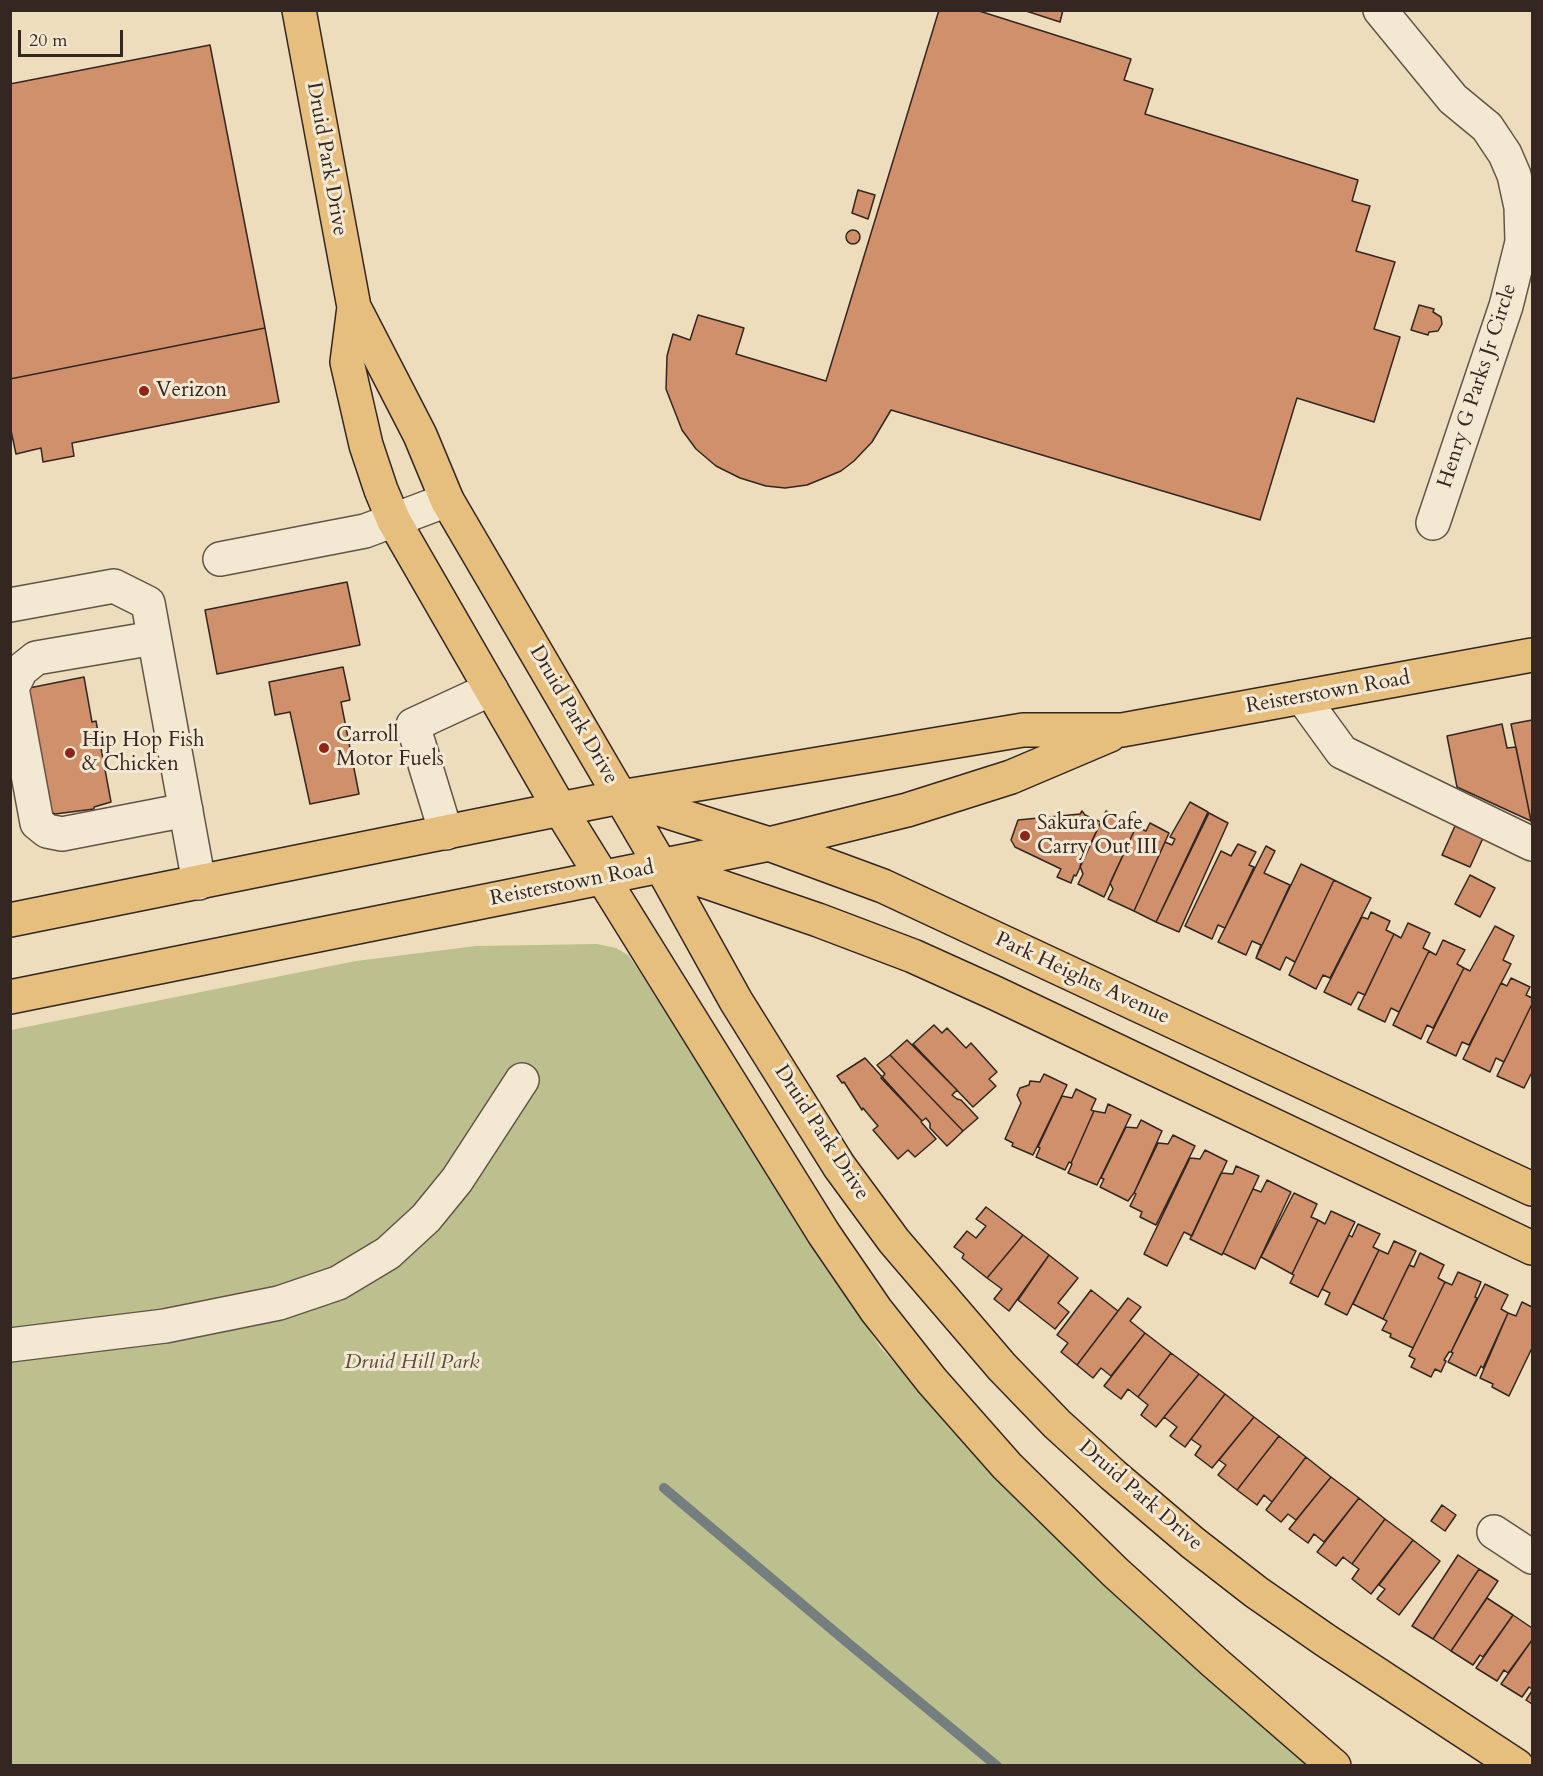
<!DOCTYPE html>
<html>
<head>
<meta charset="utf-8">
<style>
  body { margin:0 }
  #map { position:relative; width:1543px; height:1776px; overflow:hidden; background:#edddbc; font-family:Cardo,serif }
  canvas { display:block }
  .frame { position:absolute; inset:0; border:12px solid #342620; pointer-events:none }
  .scale { position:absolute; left:18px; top:30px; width:105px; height:27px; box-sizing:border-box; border:3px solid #342620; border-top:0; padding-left:8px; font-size:18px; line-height:21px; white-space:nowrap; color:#342620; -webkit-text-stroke:4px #f3e9d3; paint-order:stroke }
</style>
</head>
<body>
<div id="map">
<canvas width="1543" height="1776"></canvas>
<div class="frame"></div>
<div class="scale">20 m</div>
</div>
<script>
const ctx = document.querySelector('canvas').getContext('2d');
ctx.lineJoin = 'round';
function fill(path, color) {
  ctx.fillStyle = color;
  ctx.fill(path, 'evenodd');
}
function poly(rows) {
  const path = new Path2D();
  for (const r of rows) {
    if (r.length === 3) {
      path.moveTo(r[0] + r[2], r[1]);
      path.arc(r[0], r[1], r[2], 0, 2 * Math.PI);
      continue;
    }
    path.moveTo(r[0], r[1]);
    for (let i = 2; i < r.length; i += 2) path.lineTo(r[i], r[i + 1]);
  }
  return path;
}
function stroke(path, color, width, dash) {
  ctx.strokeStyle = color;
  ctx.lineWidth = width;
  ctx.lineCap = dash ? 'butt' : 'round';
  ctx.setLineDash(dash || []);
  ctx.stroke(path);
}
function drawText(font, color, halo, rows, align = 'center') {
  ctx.font = font + ' Cardo,serif';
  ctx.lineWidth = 6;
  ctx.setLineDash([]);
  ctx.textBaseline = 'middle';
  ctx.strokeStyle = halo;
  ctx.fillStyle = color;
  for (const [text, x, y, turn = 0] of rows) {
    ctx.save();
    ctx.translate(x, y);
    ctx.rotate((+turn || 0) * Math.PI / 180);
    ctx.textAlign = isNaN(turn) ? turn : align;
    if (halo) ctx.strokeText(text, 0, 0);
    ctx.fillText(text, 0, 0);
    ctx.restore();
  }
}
fill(poly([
  [597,944,616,948,628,955,638,969,773,1183,880,1347,959,1434,1116,1597,1234,1703,1313,1765,11,1766,11,1030,356,961,476,946]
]), '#bcc08e');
stroke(poly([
  [664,1488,848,1643,997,1766]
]), '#747e7e', 10);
const building = poly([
  [939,10,976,10,1131,59,1124,80,1153,89,1145,114,1358,180,1352,201,1370,206,1356,251,1395,262,1374,329,1400,337,1374,422,1297,398,1260,520,891,410,872,442,854,461,841,471,807,485,785,488,766,486,740,478,716,466,696,449,682,430,666,389,667,356,673,334,690,340,698,315,744,328,736,354,826,381,939,10],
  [1023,10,1063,10,1060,22,1023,10],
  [210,45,265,328,10,379,10,84,210,45],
  [858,190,875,195,868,219,852,213,858,190],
  [853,237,7],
  [1419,305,1434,309,1433,312,1441,317,1442,324,1438,331,1429,332,1428,335,1411,330,1419,305],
  [265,328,279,402,72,443,74,456,43,462,41,448,16,454,10,426,10,379,265,328],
  [347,582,360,645,217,674,205,610,347,582],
  [343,667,350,700,341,702,359,794,310,804,290,712,275,715,269,682,343,667],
  [84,677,92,722,96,721,111,802,94,807,94,809,55,814,51,812,29,688,84,677],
  [1532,720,1532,825,1511,724,1532,720],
  [1502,724,1507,748,1516,747,1531,821,1457,787,1447,736,1502,724],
  [1190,802,1208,812,1156,922,1134,911,1165,842,1172,845,1175,839,1170,837,1190,802],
  [1082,811,1085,815,1101,822,1076,876,1074,875,1071,883,1057,877,1061,869,1015,847,1011,840,1018,820,1080,814,1082,811],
  [1106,811,1136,827,1104,897,1078,884,1083,874,1080,866,1106,811],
  [1209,813,1228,823,1179,932,1156,922,1209,813],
  [1150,823,1169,833,1134,911,1108,899,1113,889,1110,883,1136,827,1146,831,1150,823],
  [1455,826,1483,838,1470,867,1442,855,1455,826],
  [1238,844,1256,852,1249,865,1254,867,1225,928,1218,925,1212,939,1185,926,1221,851,1231,856,1238,844],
  [1266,846,1275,851,1264,873,1290,885,1256,958,1261,945,1252,941,1246,955,1218,942,1266,846],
  [1301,864,1334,880,1295,962,1286,957,1280,970,1256,958,1301,864],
  [1470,875,1495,888,1480,917,1455,904,1470,875],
  [1334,880,1371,898,1330,978,1323,975,1316,989,1289,975,1334,880],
  [1371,912,1390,921,1386,930,1394,934,1365,995,1358,992,1351,1005,1324,992,1362,917,1368,919,1371,912],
  [1408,923,1430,933,1423,948,1429,951,1399,1012,1391,1008,1385,1022,1358,1009,1394,934,1401,938,1408,923],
  [1495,926,1514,936,1503,960,1511,964,1469,1045,1462,1042,1456,1056,1427,1042,1464,968,1470,971,1495,926],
  [1443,940,1465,950,1457,964,1464,968,1433,1028,1427,1025,1421,1039,1393,1025,1429,951,1436,955,1443,940],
  [1511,978,1530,987,1526,995,1532,998,1532,1004,1504,1062,1496,1058,1490,1072,1463,1059,1501,983,1507,986,1511,978],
  [1532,1004,1532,1075,1531,1074,1524,1088,1497,1076,1532,1004],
  [934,1025,942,1033,947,1028,966,1048,971,1043,997,1072,989,1079,996,1086,973,1107,913,1044,934,1025],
  [907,1040,957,1090,952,1095,957,1099,961,1100,978,1118,963,1131,890,1055,907,1040],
  [890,1055,963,1131,947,1146,930,1128,930,1123,926,1118,922,1121,881,1078,885,1074,877,1065,890,1055],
  [865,1058,922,1121,921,1122,936,1139,915,1157,908,1150,898,1159,873,1130,878,1126,863,1108,862,1110,844,1082,842,1083,837,1076,865,1058],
  [1044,1074,1067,1085,1033,1155,1012,1146,1013,1143,1005,1139,1021,1103,1017,1095,1020,1088,1029,1085,1030,1081,1040,1082,1044,1074],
  [1076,1089,1096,1099,1091,1110,1094,1111,1071,1163,1069,1162,1065,1170,1036,1157,1040,1148,1038,1147,1062,1096,1072,1098,1076,1089],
  [1108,1104,1131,1115,1097,1185,1068,1173,1072,1164,1071,1163,1094,1111,1105,1113,1108,1104],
  [1141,1120,1162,1131,1134,1193,1128,1201,1100,1187,1104,1179,1101,1178,1126,1127,1137,1128,1141,1120],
  [1173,1135,1195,1146,1156,1225,1140,1217,1142,1212,1130,1206,1136,1194,1134,1193,1158,1143,1168,1144,1173,1135],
  [1205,1150,1227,1161,1192,1236,1184,1232,1167,1266,1144,1254,1190,1158,1200,1159,1205,1150],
  [1236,1166,1259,1176,1222,1255,1190,1239,1221,1173,1233,1174,1236,1166],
  [1267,1180,1291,1192,1255,1269,1223,1253,1253,1189,1261,1192,1267,1180],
  [1294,1193,1317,1204,1311,1217,1318,1220,1292,1274,1261,1257,1294,1193],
  [986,1207,1023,1235,987,1278,962,1258,964,1254,954,1247,967,1231,976,1238,986,1226,976,1219,986,1207],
  [1331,1211,1355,1222,1318,1297,1290,1283,1294,1275,1292,1274,1318,1220,1325,1224,1331,1211],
  [1358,1224,1380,1234,1373,1247,1379,1250,1347,1315,1325,1304,1330,1293,1322,1289,1349,1235,1352,1237,1358,1224],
  [1023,1235,1049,1255,1009,1311,994,1299,1002,1289,987,1278,1023,1235],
  [1394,1241,1416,1251,1383,1319,1353,1304,1379,1250,1388,1254,1394,1241],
  [1420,1253,1444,1265,1438,1278,1445,1282,1413,1348,1390,1337,1391,1334,1382,1330,1387,1321,1383,1319,1409,1265,1414,1267,1420,1253],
  [1049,1255,1078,1278,1058,1303,1069,1312,1055,1329,1018,1300,1049,1255],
  [1458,1272,1481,1282,1475,1297,1477,1298,1451,1352,1449,1352,1444,1360,1446,1361,1441,1372,1435,1369,1431,1377,1411,1367,1415,1359,1409,1356,1445,1282,1452,1285,1458,1272],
  [1485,1284,1508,1295,1501,1309,1508,1313,1483,1368,1481,1366,1476,1376,1448,1362,1453,1353,1451,1352,1485,1284],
  [1091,1290,1118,1311,1077,1365,1061,1352,1068,1343,1057,1335,1091,1290],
  [1128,1298,1141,1307,1130,1321,1145,1333,1111,1376,1101,1368,1093,1378,1077,1365,1128,1298],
  [1522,1302,1532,1307,1532,1348,1509,1396,1492,1387,1493,1384,1480,1378,1508,1313,1516,1316,1522,1302],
  [1145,1333,1171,1353,1138,1397,1128,1389,1121,1399,1104,1386,1145,1333],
  [1171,1353,1199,1374,1156,1427,1141,1415,1148,1405,1138,1397,1171,1353],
  [1199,1374,1225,1394,1185,1447,1170,1436,1177,1427,1164,1417,1199,1374],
  [1225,1394,1254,1417,1212,1468,1195,1455,1201,1446,1191,1439,1225,1394],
  [1254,1417,1279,1436,1237,1490,1218,1475,1226,1465,1219,1460,1254,1417],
  [1279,1436,1306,1457,1272,1502,1264,1495,1257,1505,1237,1490,1279,1436],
  [1306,1457,1331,1477,1296,1520,1288,1514,1281,1522,1266,1510,1306,1457],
  [1331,1477,1359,1498,1324,1542,1314,1534,1308,1543,1289,1529,1331,1477],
  [1359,1498,1385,1519,1352,1564,1343,1557,1336,1566,1317,1552,1359,1498],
  [1442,1505,1456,1515,1445,1531,1431,1521,1442,1505],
  [1385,1519,1413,1540,1371,1594,1352,1579,1359,1569,1352,1564,1385,1519],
  [1413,1540,1440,1561,1399,1615,1377,1599,1385,1589,1379,1585,1413,1540],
  [1458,1555,1479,1569,1433,1639,1412,1626,1458,1555],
  [1479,1569,1498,1581,1451,1651,1433,1639,1479,1569],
  [1487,1598,1513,1615,1483,1657,1480,1655,1473,1665,1451,1651,1487,1598],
  [1513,1615,1532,1628,1532,1640,1508,1673,1504,1670,1497,1681,1476,1668,1513,1615],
  [1532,1640,1532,1689,1529,1687,1522,1697,1501,1684,1532,1640],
  [1532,1691,1532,1704,1526,1700,1532,1691]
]);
fill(building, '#cf906b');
stroke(building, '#342620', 1.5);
const minor = poly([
  [1380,10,1453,99,1487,127,1505,154,1514,175,1521,207,1522,242,1506,306,1433,523],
  [220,559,365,531,447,500],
  [10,605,114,586,148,603,199,883],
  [154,638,36,658,21,670,12,688,37,823,47,831,62,834,186,810],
  [1302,697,1342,752,1532,844],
  [446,833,413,725,491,689],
  [10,1345,165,1326,279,1303,338,1283,388,1253,426,1218,457,1180,522,1080],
  [1494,1532,1532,1557]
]);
const major = poly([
  [299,10,354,307,420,435,447,500,661,866,736,1001,839,1166,894,1241,1002,1367,1057,1424,1113,1475,1193,1543,1256,1592,1325,1640,1517,1766],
  [354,307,347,362,366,445,381,490,394,521,560,809,824,1234,876,1310,932,1381,1007,1466,1115,1572,1214,1662,1334,1766],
  [625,798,769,844,883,886,1532,1189],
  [663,867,818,920,913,956,995,993,1532,1248],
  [10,920,620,797,1023,730,1122,730,1532,655],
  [10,997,769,844,907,810,1011,777,1110,735]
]);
stroke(minor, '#625447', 36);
stroke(major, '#342620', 36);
stroke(minor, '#f3e9d3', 33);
stroke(major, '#e6be7e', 33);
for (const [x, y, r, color] of [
  [144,391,6,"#8f2418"],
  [324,748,6,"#8f2418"],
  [70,753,6,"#8f2418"],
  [1025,836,6,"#8f2418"]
]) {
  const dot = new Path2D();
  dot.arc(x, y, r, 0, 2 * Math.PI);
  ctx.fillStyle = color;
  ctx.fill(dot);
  stroke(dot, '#f3e9d3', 2);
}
drawText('21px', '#342620', '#f3e9d3', [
  ["Druid Park Drive",326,159,80],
  ["Henry G Parks Jr Circle",1478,386,-72],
  ["Reisterstown Road",1328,693,-10],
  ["Druid Park Drive",573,715,60],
  ["Reisterstown Road",572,884,-11],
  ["Park Heights Avenue",1082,979,25],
  ["Druid Park Drive",821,1133,57],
  ["Druid Park Drive",1140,1496,41]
]);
drawText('21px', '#342620', '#f3e9d3', [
  ["Verizon",156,391],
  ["Carroll",336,736],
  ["Motor Fuels",336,760],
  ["Hip Hop Fish",82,741],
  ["& Chicken",82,765],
  ["Sakura Cafe",1037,824],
  ["Carry Out III",1037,848]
], 'left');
drawText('italic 21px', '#564c3c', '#f3e9d3', [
  ["Druid Hill Park",412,1363]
]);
</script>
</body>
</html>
